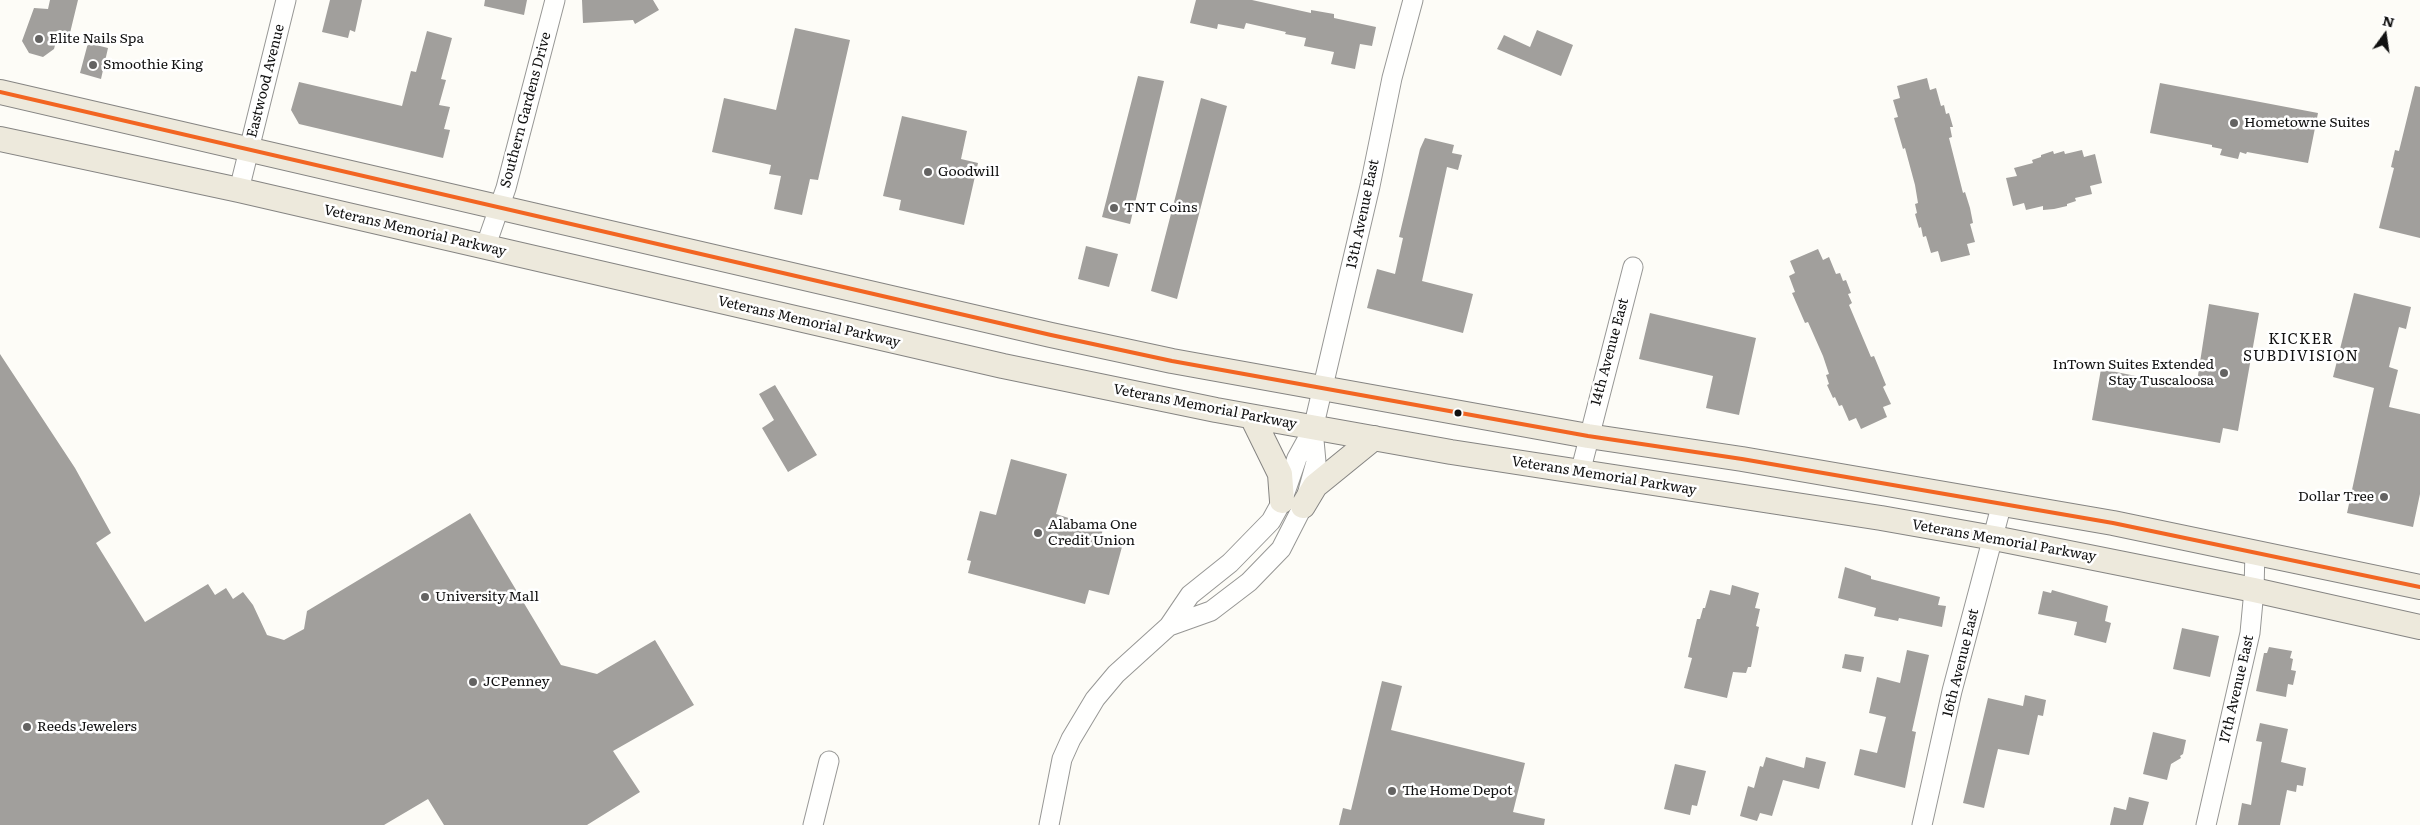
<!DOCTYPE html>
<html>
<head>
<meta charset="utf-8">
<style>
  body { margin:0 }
  #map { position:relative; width:2420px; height:825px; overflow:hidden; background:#fdfcf7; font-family:Literata,serif }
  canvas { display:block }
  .north { position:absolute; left:2360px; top:10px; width:50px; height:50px; -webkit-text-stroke:4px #fff; paint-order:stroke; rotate:14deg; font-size:14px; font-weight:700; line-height:20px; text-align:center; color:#111 }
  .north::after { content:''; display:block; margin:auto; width:18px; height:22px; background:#111; clip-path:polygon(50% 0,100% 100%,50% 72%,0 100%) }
</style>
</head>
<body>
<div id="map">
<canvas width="2420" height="825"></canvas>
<div class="north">N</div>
</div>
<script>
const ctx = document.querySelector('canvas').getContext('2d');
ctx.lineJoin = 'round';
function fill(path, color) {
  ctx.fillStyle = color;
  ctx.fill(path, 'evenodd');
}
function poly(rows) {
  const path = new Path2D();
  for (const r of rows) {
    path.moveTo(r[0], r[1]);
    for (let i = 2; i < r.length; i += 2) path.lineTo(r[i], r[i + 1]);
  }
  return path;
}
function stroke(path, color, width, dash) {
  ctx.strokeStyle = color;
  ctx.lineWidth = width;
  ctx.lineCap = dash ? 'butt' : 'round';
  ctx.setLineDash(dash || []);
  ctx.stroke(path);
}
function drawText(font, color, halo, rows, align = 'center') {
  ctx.font = font + ' Literata,serif';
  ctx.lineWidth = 5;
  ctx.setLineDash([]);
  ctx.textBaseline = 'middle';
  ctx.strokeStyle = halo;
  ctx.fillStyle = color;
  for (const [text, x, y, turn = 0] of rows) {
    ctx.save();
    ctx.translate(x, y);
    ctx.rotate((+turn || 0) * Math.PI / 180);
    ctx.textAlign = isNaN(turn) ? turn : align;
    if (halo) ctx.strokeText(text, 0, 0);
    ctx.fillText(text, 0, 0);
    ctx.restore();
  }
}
fill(poly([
  [50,0,78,0,70,33,59,30,54,49,43,57,29,53,22,41,34,8,48,9],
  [330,0,362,0,355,32,350,30,348,38,322,32],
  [485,0,527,0,524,15,484,6],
  [582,0,653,0,659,10,635,24,633,20,583,23],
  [1196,0,1252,0,1311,13,1311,10,1334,14,1334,18,1376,27,1372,46,1360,44,1355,69,1331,64,1334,52,1304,46,1306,38,1285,34,1286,32,1246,23,1244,29,1218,24,1217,29,1190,23],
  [795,28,850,40,818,180,810,179,802,215,774,209,781,176,769,174,771,165,712,152,724,98,776,110],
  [1537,30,1573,45,1561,76,1497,49,1504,35,1530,47],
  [427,31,452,38,441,79,446,80,439,105,450,107,444,129,450,130,443,158,299,124,291,110,299,82,402,106,411,71,416,72],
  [88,43,108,48,101,79,80,73],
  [1138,76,1164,81,1130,224,1102,217],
  [1927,78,1930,90,1936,88,1941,106,1944,105,1946,114,1949,113,1953,127,1950,127,1952,137,1949,138,1963,193,1965,192,1970,208,1973,223,1970,224,1975,242,1967,244,1970,255,1941,262,1938,251,1931,253,1926,236,1923,237,1921,227,1919,228,1915,214,1917,213,1915,204,1918,203,1915,185,1905,148,1903,149,1894,118,1898,117,1893,100,1900,98,1897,86],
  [2160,83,2318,113,2308,163,2247,152,2246,154,2240,152,2238,159,2220,155,2222,149,2212,147,2212,145,2150,133],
  [2415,86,2420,87,2420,238,2379,228,2394,168,2391,167,2395,150,2399,151],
  [1201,98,1227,106,1177,299,1151,291],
  [902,116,967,131,961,159,978,163,964,225,899,210,901,200,883,196],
  [1425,138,1454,145,1452,153,1462,155,1458,170,1447,167,1422,281,1473,294,1463,333,1367,308,1377,269,1395,274,1403,238,1399,237,1420,149],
  [2082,150,2084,157,2095,154,2102,183,2090,186,2092,194,2075,198,2076,201,2067,204,2067,206,2054,209,2043,210,2043,206,2026,210,2024,203,2013,206,2006,178,2017,176,2014,168,2033,163,2032,160,2041,157,2041,155,2053,151,2054,154,2064,151,2065,154],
  [1086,246,1118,254,1109,287,1078,279],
  [1818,249,1823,260,1829,257,1836,274,1840,273,1843,281,1846,280,1851,293,1848,294,1852,303,1849,305,1871,357,1874,356,1886,385,1883,387,1891,404,1883,407,1887,417,1861,429,1856,418,1849,421,1842,405,1839,406,1835,397,1833,398,1827,385,1829,384,1826,375,1829,374,1823,356,1808,322,1805,323,1792,293,1795,292,1789,276,1795,273,1790,261],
  [2354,293,2411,307,2406,329,2399,327,2389,367,2398,370,2389,407,2420,414,2420,494,2413,527,2347,513,2374,388,2333,377],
  [2209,304,2259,313,2238,431,2223,428,2220,443,2092,420,2101,369,2196,388],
  [1650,313,1756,338,1739,415,1706,408,1713,376,1639,359],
  [0,354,75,468,111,533,96,543,145,622,208,584,215,595,226,588,233,599,243,592,253,605,267,635,284,640,304,629,307,611,470,513,561,665,597,674,655,640,694,705,613,751,640,792,587,825,444,825,428,799,384,825,0,825],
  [775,385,817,455,788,472,762,428,774,420,759,394],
  [1011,459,1067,474,1056,514,1103,529,1101,537,1123,543,1109,595,1089,590,1085,604,968,573,971,561,967,560,980,511,996,515],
  [1845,567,1871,576,1871,579,1940,597,1938,605,1946,606,1942,627,1899,618,1898,621,1874,616,1876,608,1838,598],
  [1732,585,1759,593,1755,608,1760,609,1756,626,1759,627,1751,667,1748,667,1746,673,1733,672,1727,698,1684,688,1692,658,1688,657,1697,619,1700,619,1703,608,1705,608,1710,590,1730,595],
  [2052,590,2108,606,2105,621,2111,623,2106,643,2074,635,2077,622,2038,614,2043,591,2051,593],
  [2182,628,2219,636,2210,677,2173,669],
  [2269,647,2292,651,2290,658,2293,659,2291,670,2296,671,2293,685,2288,684,2286,697,2256,691,2264,653,2267,653],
  [1907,650,1929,655,1912,731,1916,732,1905,788,1854,775,1860,749,1877,753,1886,717,1869,713,1877,677,1900,683],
  [1845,654,1864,657,1861,672,1842,668],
  [1382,681,1402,686,1391,730,1525,763,1513,812,1545,819,1544,825,1339,825,1343,808,1351,810],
  [2025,695,2046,700,2043,716,2038,715,2029,755,1998,749,1984,808,1963,803,1988,698,2023,706],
  [2260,723,2288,729,2281,762,2306,768,2303,786,2297,785,2296,792,2287,790,2280,825,2238,825,2242,803,2251,805,2262,742,2256,741],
  [2153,732,2186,740,2183,754,2180,756,2181,758,2171,764,2167,780,2143,774],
  [1766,757,1804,768,1806,757,1826,762,1819,789,1783,780,1772,816,1760,813,1757,821,1740,816,1748,786,1754,788,1760,766,1763,767],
  [1675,764,1706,771,1697,806,1692,805,1690,815,1664,809],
  [2129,797,2149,802,2143,825,2110,825,2114,807,2126,810]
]), '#a19f9c');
const minor = poly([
  [239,190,286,0],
  [485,248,506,188,555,0],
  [1580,473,1633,267],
  [1169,626,1211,611,1249,582,1281,549,1305,502,1316,462,1313,429],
  [813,825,829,761],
  [1049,825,1062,759,1071,739,1095,699,1116,674,1169,626,1190,595,1230,563,1271,521,1282,501,1297,458,1313,429,1370,186,1392,78,1413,0],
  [1922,825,1952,691,2002,503],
  [2206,825,2250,633,2254,590,2255,551]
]);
const major = poly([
  [0,92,1051,335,1172,361,1588,436,1742,459,2113,523,2420,587],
  [0,139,239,190,1003,366,1216,410,1451,452,1881,518,1994,538,2254,590,2420,627],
  [1252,417,1280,474,1282,501],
  [1303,506,1315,486,1374,438]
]);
stroke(minor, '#979795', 21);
stroke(major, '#858482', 26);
stroke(minor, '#fffffe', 19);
stroke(major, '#ede9dc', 24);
stroke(poly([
  [0,92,1051,335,1172,361,1588,436,1742,459,2113,523,2420,587]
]), '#f26522', 4);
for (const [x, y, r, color] of [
  [39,39,5,"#646362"],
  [93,65,5,"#646362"],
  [2234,123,5,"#646362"],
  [928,172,5,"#646362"],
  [1114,208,5,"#646362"],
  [2224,373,5,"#646362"],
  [1458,413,4.5,"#111"],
  [2384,497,5,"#646362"],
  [1038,533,5,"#646362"],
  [425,597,5,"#646362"],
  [473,682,5,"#646362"],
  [27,727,5,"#646362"],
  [1392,791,5,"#646362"]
]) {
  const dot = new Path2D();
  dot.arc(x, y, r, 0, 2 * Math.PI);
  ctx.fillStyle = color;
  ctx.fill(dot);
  stroke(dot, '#fff', 2);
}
drawText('14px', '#111', '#fff', [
  ["Elite Nails Spa",49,39],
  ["Smoothie King",103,65],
  ["Hometowne Suites",2244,123],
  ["Goodwill",938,172],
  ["TNT Coins",1124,208],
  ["InTown Suites Extended",2214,365,"right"],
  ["Stay Tuscaloosa",2214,381,"right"],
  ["Dollar Tree",2374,497,"right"],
  ["Alabama One",1048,525],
  ["Credit Union",1048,541],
  ["University Mall",435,597],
  ["JCPenney",483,682],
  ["Reeds Jewelers",37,727],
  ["The Home Depot",1402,791]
], 'left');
drawText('14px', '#111', '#fff', [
  ["Eastwood Avenue",266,81,-76],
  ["Southern Gardens Drive",526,110,-75],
  ["13th Avenue East",1363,214,-78],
  ["Veterans Memorial Parkway",415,231,13],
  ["Veterans Memorial Parkway",809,322,13],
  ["14th Avenue East",1610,352,-75],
  ["Veterans Memorial Parkway",1205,407,11],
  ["Veterans Memorial Parkway",1604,476,9],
  ["Veterans Memorial Parkway",2004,541,10],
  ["16th Avenue East",1961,663,-76],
  ["17th Avenue East",2237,689,-77]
]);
ctx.letterSpacing = '1px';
drawText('15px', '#111', '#fff', [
  ["KICKER",2301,340],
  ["SUBDIVISION",2301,357]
]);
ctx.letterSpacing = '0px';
</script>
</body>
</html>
